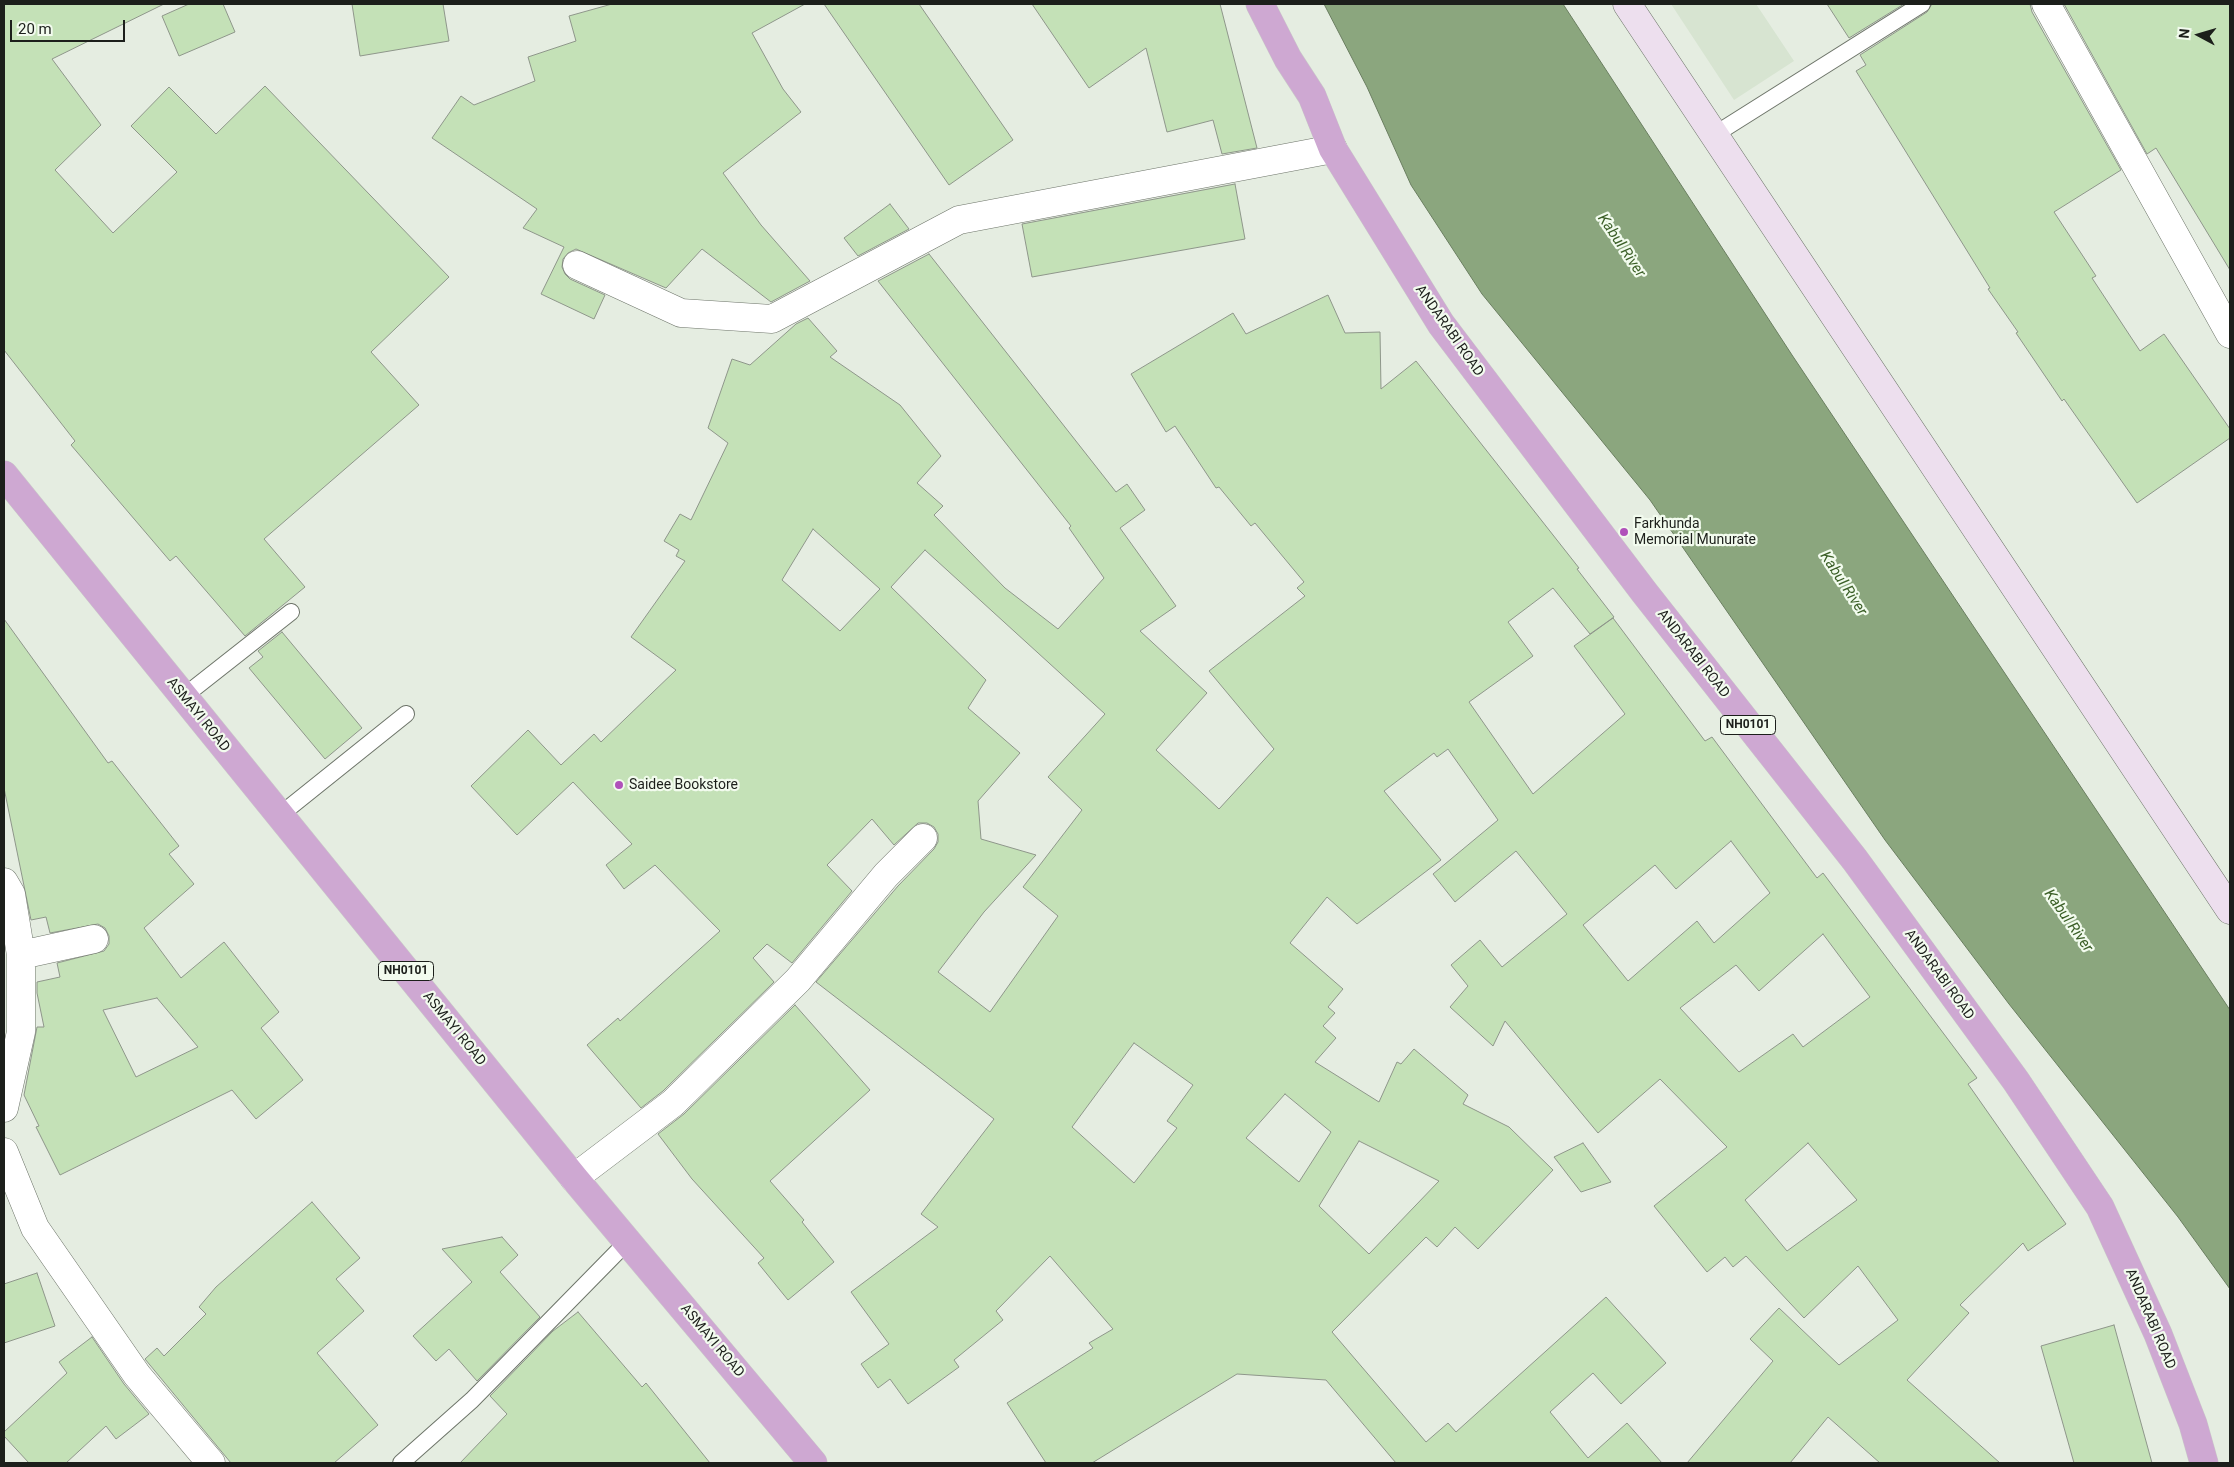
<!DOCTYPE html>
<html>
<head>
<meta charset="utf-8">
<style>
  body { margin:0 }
  #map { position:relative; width:2234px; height:1467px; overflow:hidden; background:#e5ede1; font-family:Roboto,sans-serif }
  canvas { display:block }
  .frame { position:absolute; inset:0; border:5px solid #1c1f1b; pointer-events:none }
  .north { position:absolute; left:2174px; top:10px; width:50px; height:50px; -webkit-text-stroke:4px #f2fbee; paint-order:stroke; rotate:276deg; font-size:14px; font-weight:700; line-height:20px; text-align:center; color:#1c1f1b }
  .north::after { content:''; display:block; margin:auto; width:18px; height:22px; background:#1c1f1b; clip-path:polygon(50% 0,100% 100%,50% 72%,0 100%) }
  .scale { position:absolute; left:10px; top:20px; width:115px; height:22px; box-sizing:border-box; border:2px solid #1c1f1b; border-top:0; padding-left:6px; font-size:15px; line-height:18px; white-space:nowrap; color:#1c1f1b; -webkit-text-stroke:4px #f2fbee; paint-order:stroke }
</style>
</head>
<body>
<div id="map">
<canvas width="2234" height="1467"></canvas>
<div class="frame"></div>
<div class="north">N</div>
<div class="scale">20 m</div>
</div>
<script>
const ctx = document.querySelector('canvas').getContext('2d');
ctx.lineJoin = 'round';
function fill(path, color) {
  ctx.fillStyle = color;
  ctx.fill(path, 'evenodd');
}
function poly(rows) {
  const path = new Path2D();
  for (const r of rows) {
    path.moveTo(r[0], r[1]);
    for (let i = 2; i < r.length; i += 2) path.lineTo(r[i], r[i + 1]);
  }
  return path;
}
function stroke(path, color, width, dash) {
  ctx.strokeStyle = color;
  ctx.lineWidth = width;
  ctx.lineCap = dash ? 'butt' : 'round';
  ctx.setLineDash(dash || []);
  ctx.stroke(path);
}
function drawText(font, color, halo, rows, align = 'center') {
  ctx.font = font + ' Roboto,sans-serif';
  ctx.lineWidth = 4.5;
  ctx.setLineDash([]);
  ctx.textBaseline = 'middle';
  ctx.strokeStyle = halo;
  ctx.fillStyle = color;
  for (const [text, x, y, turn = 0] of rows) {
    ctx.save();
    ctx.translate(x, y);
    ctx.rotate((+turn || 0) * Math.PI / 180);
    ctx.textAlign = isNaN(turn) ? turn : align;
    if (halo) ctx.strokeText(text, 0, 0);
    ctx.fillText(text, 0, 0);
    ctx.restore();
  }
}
fill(poly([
  [1671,4,1756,4,1794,61,1734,100]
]), '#d7e4d1');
const water = poly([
  [1324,4,1563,4,1792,355,2230,1010,2230,1289,2178,1217,2009,1004,1885,840,1650,500,1482,294,1411,185,1367,87,1324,4]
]);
fill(water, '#8ba67e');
stroke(water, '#6a7e60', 1);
const building = poly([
  [4,4,164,4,52,59,101,125,55,170,113,233,177,172,131,126,169,87,216,134,265,86,449,277,371,352,419,405,264,539,305,587,245,636,176,556,170,561,71,445,75,441,4,350,4,4],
  [189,4,223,4,235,32,179,56,162,16,189,4],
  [352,4,443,4,449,41,360,56,352,4],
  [612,4,805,4,752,33,783,89,801,112,723,173,761,225,810,281,771,302,702,249,666,288,576,249,568,253,563,259,562,267,565,274,570,279,605,295,594,319,541,294,564,247,523,228,537,209,432,138,461,96,474,105,535,81,528,57,576,41,569,16,612,4],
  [824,4,919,4,1013,140,949,185,824,4],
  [1032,4,1220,4,1257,148,1222,154,1213,120,1167,132,1146,48,1089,88,1032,4],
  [1827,4,1904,4,1849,38,1827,4],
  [1932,4,2030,4,2032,12,2121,170,2054,212,2096,276,2092,278,2140,351,2164,334,2230,429,2230,438,2137,503,2064,399,2062,401,2016,333,2018,332,1988,289,1990,288,1856,71,1866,65,1860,55,1927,12,1932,4],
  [2064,4,2230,4,2230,270,2156,148,2147,154,2064,4],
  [1235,184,1245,239,1032,277,1022,224,1235,184],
  [890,204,909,229,858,256,844,238,890,204],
  [929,254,1116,492,1127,484,1145,510,1120,528,1176,606,1140,631,1207,693,1156,750,1219,809,1274,749,1209,671,1305,596,1297,588,1304,582,1255,523,1251,526,1219,487,1216,488,1175,426,1166,432,1131,374,1233,313,1246,334,1328,295,1345,333,1380,332,1381,389,1416,361,1579,568,1577,569,1614,617,1590,634,1553,588,1508,622,1533,656,1469,702,1533,794,1625,714,1574,646,1613,618,1705,741,1712,737,1817,878,1823,873,1977,1078,1968,1084,2066,1224,2028,1251,2023,1243,1960,1305,1969,1313,1907,1380,2000,1463,1880,1463,1828,1417,1790,1463,1687,1463,1773,1361,1750,1339,1779,1308,1839,1365,1898,1320,1858,1266,1804,1318,1746,1256,1733,1267,1725,1257,1707,1272,1654,1206,1727,1147,1660,1079,1598,1133,1505,1021,1493,1046,1450,1007,1468,986,1451,965,1480,940,1502,967,1567,914,1516,851,1455,902,1433,874,1498,820,1448,749,1437,757,1434,753,1384,791,1441,860,1357,924,1327,897,1290,943,1343,989,1328,1007,1335,1013,1323,1026,1336,1038,1315,1062,1379,1102,1397,1062,1401,1064,1414,1049,1468,1095,1463,1104,1509,1127,1553,1170,1478,1249,1455,1227,1437,1247,1426,1237,1332,1332,1426,1442,1448,1423,1456,1432,1606,1297,1666,1363,1621,1404,1593,1373,1550,1412,1588,1458,1627,1423,1662,1463,1396,1463,1326,1380,1237,1374,1092,1463,1046,1463,1007,1403,1093,1348,1089,1343,1113,1329,1050,1256,996,1311,1003,1320,954,1360,959,1367,908,1404,890,1379,878,1388,861,1364,889,1344,851,1292,938,1227,921,1214,994,1119,816,982,898,886,934,849,938,842,938,834,934,827,927,823,918,823,894,845,872,819,827,865,852,891,792,963,767,944,753,958,774,982,663,1091,641,1108,587,1045,618,1018,620,1021,720,931,655,865,624,889,606,865,632,844,573,782,517,835,471,786,528,730,561,765,594,734,601,742,676,670,631,637,685,561,676,556,679,550,664,541,680,514,691,520,728,443,708,428,732,359,750,365,796,324,808,318,837,351,830,357,900,405,941,456,917,483,943,506,934,515,1005,588,1058,629,1104,578,1069,528,1071,526,878,281,929,254],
  [813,529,880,589,840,631,782,580,813,529],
  [925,550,1105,714,1048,777,1082,810,1023,887,1058,916,990,1012,938,972,984,912,1036,855,981,839,978,801,1020,753,968,708,986,680,891,587,925,550],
  [1731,841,1770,893,1714,943,1697,921,1628,981,1583,925,1655,865,1676,889,1731,841],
  [1823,934,1870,997,1803,1047,1793,1034,1739,1072,1680,1008,1736,965,1759,991,1823,934],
  [1134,1043,1193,1085,1167,1121,1177,1128,1134,1183,1072,1127,1134,1043],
  [1285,1094,1331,1132,1299,1182,1246,1138,1285,1094],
  [1359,1141,1439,1181,1369,1254,1319,1206,1359,1141],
  [1808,1143,1857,1200,1787,1251,1745,1200,1808,1143],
  [4,619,108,763,112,761,179,846,169,854,194,884,144,928,181,978,224,942,279,1012,261,1028,303,1080,256,1119,232,1090,60,1175,36,1127,39,1126,24,1095,37,1027,44,1027,37,993,37,982,60,977,57,963,104,951,109,944,109,936,105,928,98,924,50,933,46,917,31,920,4,788,4,619],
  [157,998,198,1047,136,1077,103,1010,157,998],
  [282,632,362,728,325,759,249,668,263,657,258,651,282,632],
  [795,1005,870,1090,770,1181,804,1220,802,1222,834,1262,788,1300,758,1263,764,1258,692,1179,658,1134,684,1114,795,1005],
  [1583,1143,1611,1182,1581,1192,1554,1157,1583,1143],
  [312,1202,360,1258,336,1279,364,1311,317,1353,378,1425,334,1463,231,1463,145,1359,157,1348,164,1356,206,1314,199,1307,216,1287,312,1202],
  [502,1237,518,1255,500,1272,540,1317,477,1381,449,1349,436,1361,413,1336,472,1282,442,1249,502,1237],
  [37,1273,55,1326,4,1343,4,1284,37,1273],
  [578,1312,642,1387,646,1383,710,1463,460,1463,507,1414,490,1396,553,1331,578,1312],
  [2114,1325,2152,1463,2074,1463,2041,1346,2114,1325],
  [92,1337,124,1384,149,1414,116,1439,106,1426,66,1463,29,1463,4,1436,4,1432,67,1373,59,1362,92,1337]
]);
fill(building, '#c4e1b7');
stroke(building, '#8e968a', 1);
const service = poly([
  [1714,135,1922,4],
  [183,697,291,612],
  [280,815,406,714],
  [401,1463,472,1400,628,1241]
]);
const minor = poly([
  [2046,4,2230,334],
  [577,265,681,313,772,319,959,220,1333,149],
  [4,882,11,894,21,955,21,1032,4,1108],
  [21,955,94,939],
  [4,1152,35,1228,137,1375,211,1463],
  [574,1178,673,1103,798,980,886,875,923,838]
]);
const secondary = poly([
  [1627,4,2230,910]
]);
const trunk = poly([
  [1260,4,1288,59,1312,96,1333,149,1441,324,1644,592,1855,860,2016,1081,2100,1207,2158,1334,2193,1424,2204,1463],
  [4,475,574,1178,813,1463]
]);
stroke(service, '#6d7469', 18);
stroke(minor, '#6d7469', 29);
stroke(secondary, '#6d7469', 29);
stroke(trunk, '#c9c9c8', 29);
stroke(service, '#fff', 16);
stroke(minor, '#fff', 28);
stroke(secondary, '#eddfee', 28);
stroke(trunk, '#cea8d2', 28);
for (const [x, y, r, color] of [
  [1624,532,5,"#b051ba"],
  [619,785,5,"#b051ba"]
]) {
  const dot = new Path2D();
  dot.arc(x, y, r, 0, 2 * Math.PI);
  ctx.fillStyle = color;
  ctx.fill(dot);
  stroke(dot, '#f2fbee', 2);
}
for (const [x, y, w] of [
  [1748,725,55],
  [406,971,55]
]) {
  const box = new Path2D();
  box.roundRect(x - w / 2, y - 9.5, w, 19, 4);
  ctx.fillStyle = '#f2fbee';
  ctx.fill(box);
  stroke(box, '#1c1f1b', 1);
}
drawText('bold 12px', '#1c1f1b', null, [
  ["NH0101",1748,725],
  ["NH0101",406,971]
]);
drawText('14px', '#1c1f1b', '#f2fbee', [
  ["ANDARABI ROAD",1449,331,55],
  ["ANDARABI ROAD",1693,654,52],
  ["ASMAYI ROAD",198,715,51],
  ["ANDARABI ROAD",1939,975,54],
  ["ASMAYI ROAD",454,1029,51],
  ["ANDARABI ROAD",2150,1319,67],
  ["ASMAYI ROAD",712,1341,50]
]);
drawText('14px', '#1c1f1b', '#f2fbee', [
  ["Farkhunda",1634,524],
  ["Memorial Munurate",1634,540],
  ["Saidee Bookstore",629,785]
], 'left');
drawText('italic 15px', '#3b5f27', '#f2fbee', [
  ["Kabul River",1621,246,56],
  ["Kabul River",1843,584,57],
  ["Kabul River",2068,921,55]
]);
</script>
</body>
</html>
